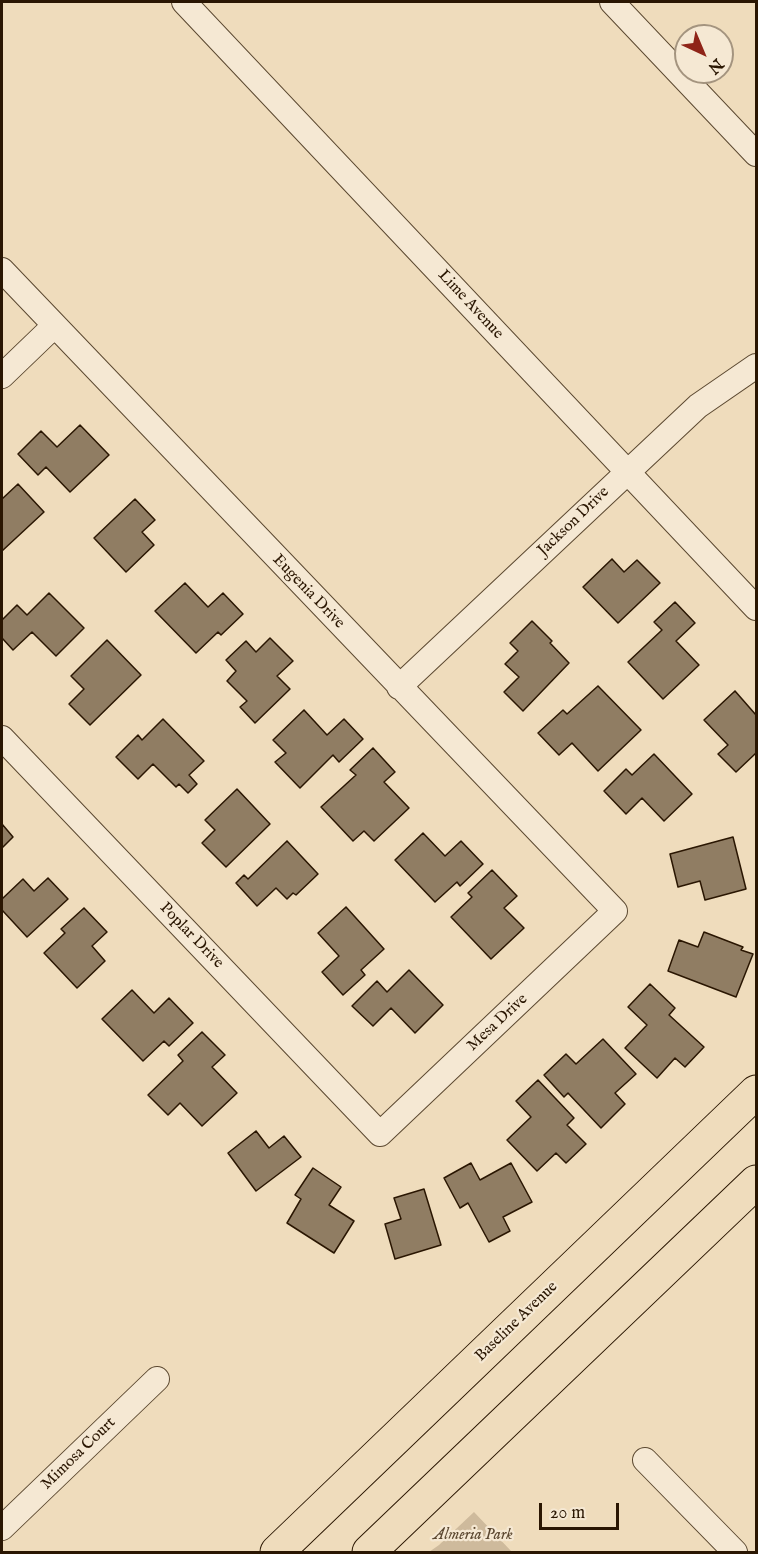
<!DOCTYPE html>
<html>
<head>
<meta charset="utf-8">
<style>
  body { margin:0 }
  #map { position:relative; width:758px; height:1554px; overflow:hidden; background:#efdcbc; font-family:"IM FELL English",serif }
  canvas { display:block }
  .frame { position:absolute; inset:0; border:3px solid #2a1602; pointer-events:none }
  .north { position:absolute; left:674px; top:24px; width:60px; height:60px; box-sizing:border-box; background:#f5e8d3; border:2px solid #a4947f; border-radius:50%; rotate:136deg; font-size:16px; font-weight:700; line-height:24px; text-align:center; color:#2a1602 }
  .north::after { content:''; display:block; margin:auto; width:21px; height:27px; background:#8f2418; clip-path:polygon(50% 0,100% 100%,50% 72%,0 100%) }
  .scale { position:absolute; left:539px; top:1503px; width:80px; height:27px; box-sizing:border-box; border:3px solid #2a1602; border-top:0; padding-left:8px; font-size:18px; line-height:21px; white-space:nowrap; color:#2a1602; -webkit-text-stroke:4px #f5e8d3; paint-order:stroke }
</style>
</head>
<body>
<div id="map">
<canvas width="758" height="1554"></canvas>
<div class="frame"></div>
<div class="north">N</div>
<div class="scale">20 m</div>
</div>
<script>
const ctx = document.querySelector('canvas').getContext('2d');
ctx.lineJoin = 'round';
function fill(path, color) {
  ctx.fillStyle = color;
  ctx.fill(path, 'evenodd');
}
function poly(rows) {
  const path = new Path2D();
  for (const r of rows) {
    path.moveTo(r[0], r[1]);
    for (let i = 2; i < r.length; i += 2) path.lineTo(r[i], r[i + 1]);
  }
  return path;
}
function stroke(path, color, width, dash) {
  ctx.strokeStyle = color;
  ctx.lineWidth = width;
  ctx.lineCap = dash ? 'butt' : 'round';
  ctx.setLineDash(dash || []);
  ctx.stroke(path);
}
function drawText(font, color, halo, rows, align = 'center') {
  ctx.font = font + ' "IM FELL English",serif';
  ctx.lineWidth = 4.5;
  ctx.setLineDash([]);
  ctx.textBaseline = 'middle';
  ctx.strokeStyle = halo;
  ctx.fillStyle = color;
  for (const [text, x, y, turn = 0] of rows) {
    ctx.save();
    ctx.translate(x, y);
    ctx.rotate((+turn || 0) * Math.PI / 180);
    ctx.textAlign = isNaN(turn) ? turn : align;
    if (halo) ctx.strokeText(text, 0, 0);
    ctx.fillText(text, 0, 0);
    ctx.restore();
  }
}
fill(poly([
  [474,1512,512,1552,429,1552,439,1545]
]), '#ceba9c');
const building = poly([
  [80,425,109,455,70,492,46,467,38,475,18,454,41,431,57,447,80,425],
  [18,484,44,512,2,551,2,499,18,484],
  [135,499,155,520,142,532,154,545,126,572,94,538,135,499],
  [612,559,624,572,637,560,660,583,618,623,583,587,612,559],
  [185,583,208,607,223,593,243,614,221,635,218,632,196,653,155,611,185,583],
  [49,593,84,628,56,656,32,632,13,650,2,638,2,620,17,605,27,615,49,593],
  [675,602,695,623,676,641,699,665,663,699,628,662,662,630,654,622,675,602],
  [532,621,552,641,550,643,569,663,523,711,504,692,519,677,505,664,518,651,510,643,532,621],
  [270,638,293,661,277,676,290,689,255,723,240,707,247,701,227,681,236,671,226,660,246,641,256,652,270,638],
  [107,640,141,675,90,725,69,704,84,689,71,676,107,640],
  [598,686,641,730,598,771,572,743,559,755,538,733,563,710,567,714,598,686],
  [735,691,756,715,756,753,736,772,718,754,728,745,704,720,735,691],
  [304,710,327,735,344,719,363,739,339,762,333,755,300,788,275,762,286,753,273,740,304,710],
  [163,719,204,761,189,775,197,784,188,793,179,784,176,787,153,764,138,779,116,757,138,735,142,740,163,719],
  [373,748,395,772,384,782,409,808,374,841,364,831,353,841,321,807,356,775,350,770,373,748],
  [654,754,692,794,664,821,642,798,626,814,604,791,626,769,632,775,654,754],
  [237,789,270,824,226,867,202,843,215,830,205,820,237,789],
  [2,824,13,837,2,848,2,824],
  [423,833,445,856,461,841,483,864,460,886,457,882,435,902,395,860,423,833],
  [733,837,746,889,705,900,700,881,678,887,670,854,733,837],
  [287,841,318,874,296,895,293,893,287,899,276,888,257,906,236,883,244,875,248,879,287,841],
  [492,870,517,896,504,908,524,928,491,959,451,917,472,897,468,893,492,870],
  [48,878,68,899,27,937,2,910,2,899,23,879,34,891,48,878],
  [346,907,384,949,361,970,365,975,343,995,322,972,339,956,318,933,346,907],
  [84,908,107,932,92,946,105,961,77,988,44,953,65,933,61,929,84,908],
  [704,932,743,947,741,950,753,954,736,997,668,971,679,940,698,947,704,932],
  [409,970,443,1005,415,1033,391,1008,373,1026,352,1006,377,981,387,992,409,970],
  [650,984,675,1008,669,1015,704,1047,685,1067,675,1058,657,1078,625,1048,647,1025,628,1007,650,984],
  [132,990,154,1013,169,998,193,1023,169,1046,164,1041,143,1061,102,1019,132,990],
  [202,1032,225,1055,212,1067,237,1093,202,1126,180,1103,168,1115,148,1095,183,1061,178,1055,202,1032],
  [603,1039,636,1074,615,1093,625,1104,601,1128,568,1093,564,1097,544,1075,566,1054,576,1064,603,1039],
  [538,1080,574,1118,567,1125,586,1144,566,1163,556,1153,537,1171,507,1140,531,1117,516,1101,538,1080],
  [256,1131,269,1148,284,1136,301,1157,256,1191,228,1153,256,1131],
  [471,1163,480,1180,511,1163,532,1202,503,1217,510,1231,489,1242,468,1203,460,1208,444,1178,471,1163],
  [313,1168,341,1187,329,1205,354,1221,334,1253,287,1223,301,1199,295,1195,313,1168],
  [424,1189,441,1245,395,1259,385,1224,401,1219,394,1198,424,1189]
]);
fill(building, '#907d63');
stroke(building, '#2a1602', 1.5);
const street = poly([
  [184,2,756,608],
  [612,2,756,154],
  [2,270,615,911,380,1134,2,738],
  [2,376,54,326],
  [399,687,698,406,756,366],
  [645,1460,735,1552],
  [2,1528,157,1379]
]);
const primary = poly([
  [277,1552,756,1092],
  [369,1552,756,1182]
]);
stroke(street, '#5b4830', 26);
stroke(primary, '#2a1602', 35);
stroke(street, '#f5e8d3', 24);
stroke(primary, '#efdcbc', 33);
drawText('16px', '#2a1602', '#f5e8d3', [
  ["Lime Avenue",470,305,47],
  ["Jackson Drive",574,522,-44],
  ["Eugenia Drive",308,592,46],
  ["Poplar Drive",191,936,46],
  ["Mesa Drive",498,1023,-43],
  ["Baseline Avenue",517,1322,-44],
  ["Mimosa Court",79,1454,-44]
]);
drawText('italic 16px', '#5b4730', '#f5e8d3', [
  ["Almeria Park",473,1536]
]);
</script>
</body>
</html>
